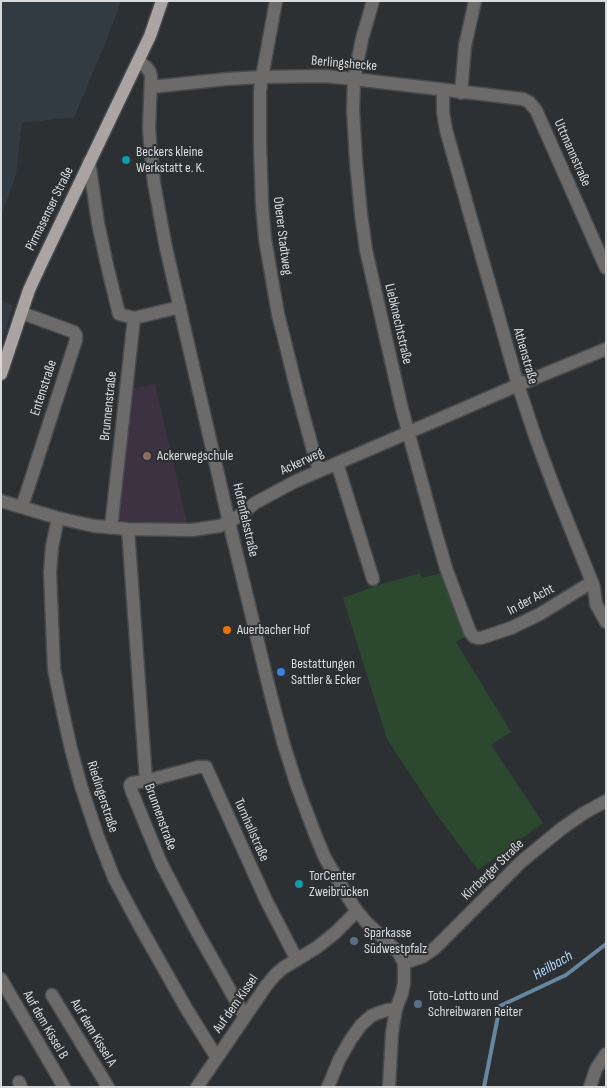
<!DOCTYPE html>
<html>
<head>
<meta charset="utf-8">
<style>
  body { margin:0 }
  #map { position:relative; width:607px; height:1088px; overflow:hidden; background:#2c3033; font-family:"Sofia Sans Condensed",sans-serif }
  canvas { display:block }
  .frame { position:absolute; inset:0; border:2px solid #d8dadc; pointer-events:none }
</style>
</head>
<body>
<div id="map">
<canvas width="607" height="1088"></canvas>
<div class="frame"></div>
</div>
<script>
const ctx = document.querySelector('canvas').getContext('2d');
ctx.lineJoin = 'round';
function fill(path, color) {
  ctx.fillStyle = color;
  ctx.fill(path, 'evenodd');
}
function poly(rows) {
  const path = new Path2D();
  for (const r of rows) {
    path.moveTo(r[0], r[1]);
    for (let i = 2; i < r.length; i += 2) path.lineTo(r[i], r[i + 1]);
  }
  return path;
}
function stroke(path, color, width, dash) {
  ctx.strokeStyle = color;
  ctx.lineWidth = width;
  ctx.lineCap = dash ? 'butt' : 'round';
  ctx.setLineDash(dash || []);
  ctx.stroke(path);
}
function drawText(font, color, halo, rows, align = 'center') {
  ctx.font = font + ' "Sofia Sans Condensed",sans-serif';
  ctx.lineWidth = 4;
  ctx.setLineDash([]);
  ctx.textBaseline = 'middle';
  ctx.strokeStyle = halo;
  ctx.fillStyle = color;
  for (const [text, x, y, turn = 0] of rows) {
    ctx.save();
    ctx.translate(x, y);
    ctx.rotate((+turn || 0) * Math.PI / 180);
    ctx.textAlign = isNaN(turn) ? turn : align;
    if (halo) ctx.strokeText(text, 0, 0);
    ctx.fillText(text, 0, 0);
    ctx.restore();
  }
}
fill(poly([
  [1,1,121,1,107,39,74,118,54,119,42,121,22,122,16,174,1,217],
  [1,300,13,305,1,345]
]), '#323b42');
fill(poly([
  [155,384,187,523,115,524,129,389]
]), '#3c3242');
fill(poly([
  [420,573,422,578,441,573,465,637,456,642,511,732,491,745,543,823,478,870,437,815,387,739,343,598,375,586]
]), '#2c492f');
stroke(poly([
  [484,1087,500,1006,566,975,606,944]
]), '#6786a0', 4);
const minor = poly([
  [276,1,262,77,260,91,260,144,262,204,265,239,278,314,298,395,314,454,319,470],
  [373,1,362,39,354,79,353,110,356,161,361,214,366,250,402,409,433,523,446,568,459,603,470,632,474,637,478,638,481,638,511,628,540,614,592,582],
  [138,61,146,67,150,72,151,77,149,128,151,154,154,183,166,248,229,522,271,696,284,745,297,786,315,834,325,858,349,899,357,911,367,923,398,952,404,963,404,983,402,993,396,1009,392,1033,389,1087],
  [151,87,227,79,262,77,324,76,354,79,523,99,529,102,536,110,606,268],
  [443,90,443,112,446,130,518,385,536,439,555,490,592,582,594,588,596,604,606,622],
  [461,93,465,46,475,1],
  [89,162,98,223,107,265,119,314,134,318,180,307],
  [22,313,74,332,76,335,76,340,22,507],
  [337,463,373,579],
  [1,501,58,518,94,526,128,529,192,530,219,526,229,522,239,516,255,503,296,481,518,385,606,349],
  [58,518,52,547,50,573,54,669,60,699,71,749,81,786,98,837,114,878,138,923,186,1008,217,1058],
  [111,528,134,318],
  [128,529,146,781],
  [404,963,422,957,435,948,521,862,561,829,584,813,606,801],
  [1,979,64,1087],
  [52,995,108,1087],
  [245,1017,195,928,161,863,132,792,130,785,132,783,146,781,198,767,206,767,266,900,297,960],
  [19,1082,21,1087],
  [197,1087,266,986,275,975,283,968,316,948,335,933,357,911],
  [328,1087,339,1060,351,1039,361,1025,371,1016,378,1013,387,1010,396,1009],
  [590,1087,596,1069,606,1054]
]);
const major = poly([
  [1,374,29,290,41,264,150,36,162,1]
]);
stroke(minor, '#484b4e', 15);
stroke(major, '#484b4e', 15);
stroke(minor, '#6d6b6a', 12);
stroke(major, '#aaa5a3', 12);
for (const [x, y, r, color] of [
  [126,160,5,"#0f9aa8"],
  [147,456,5,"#8d6e63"],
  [227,630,5,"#e8710a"],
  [281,672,5,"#3f7fe0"],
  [299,884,5,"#0f9aa8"],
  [354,941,5,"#5c6f8a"],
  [418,1004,5,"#5c6f8a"]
]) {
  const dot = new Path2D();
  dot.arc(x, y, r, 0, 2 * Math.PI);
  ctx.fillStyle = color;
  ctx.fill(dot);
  stroke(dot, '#2c3033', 2);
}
drawText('14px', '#d8dadc', '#2c3033', [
  ["Berlingshecke",344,64,5],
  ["Uttmannstraße",572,153,66],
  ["Pirmasenser Straße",50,209,-64],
  ["Oberer Stadtweg",282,236,83],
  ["Liebknechtstraße",398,324,77],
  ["Athenstraße",525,356,74],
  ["Entenstraße",44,388,-72],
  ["Brunnenstraße",109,406,-84],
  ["Ackerweg",302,462,-25],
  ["Hofenfelsstraße",245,520,77],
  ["In der Acht",531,600,-28],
  ["Riedingerstraße",102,797,72],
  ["Brunnenstraße",160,817,70],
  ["Turnhallstraße",251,830,66],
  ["Kirrberger Straße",493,870,-44],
  ["Auf dem Kissel",236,1004,-55],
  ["Auf dem Kissel B",45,1025,60],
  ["Auf dem Kissel A",93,1033,59]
]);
drawText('14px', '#d8dadc', '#2c3033', [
  ["Beckers kleine",136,152],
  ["Werkstatt e. K.",136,168],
  ["Ackerwegschule",157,456],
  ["Auerbacher Hof",237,630],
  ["Bestattungen",291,664],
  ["Sattler & Ecker",291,680],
  ["TorCenter",309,876],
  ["Zweibrücken",309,892],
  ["Sparkasse",364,933],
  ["Südwestpfalz",364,949],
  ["Toto-Lotto und",428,996],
  ["Schreibwaren Reiter",428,1012]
], 'left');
drawText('italic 15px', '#b0d6fa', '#2c3033', [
  ["Heilbach",553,966,-30]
]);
</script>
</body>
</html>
